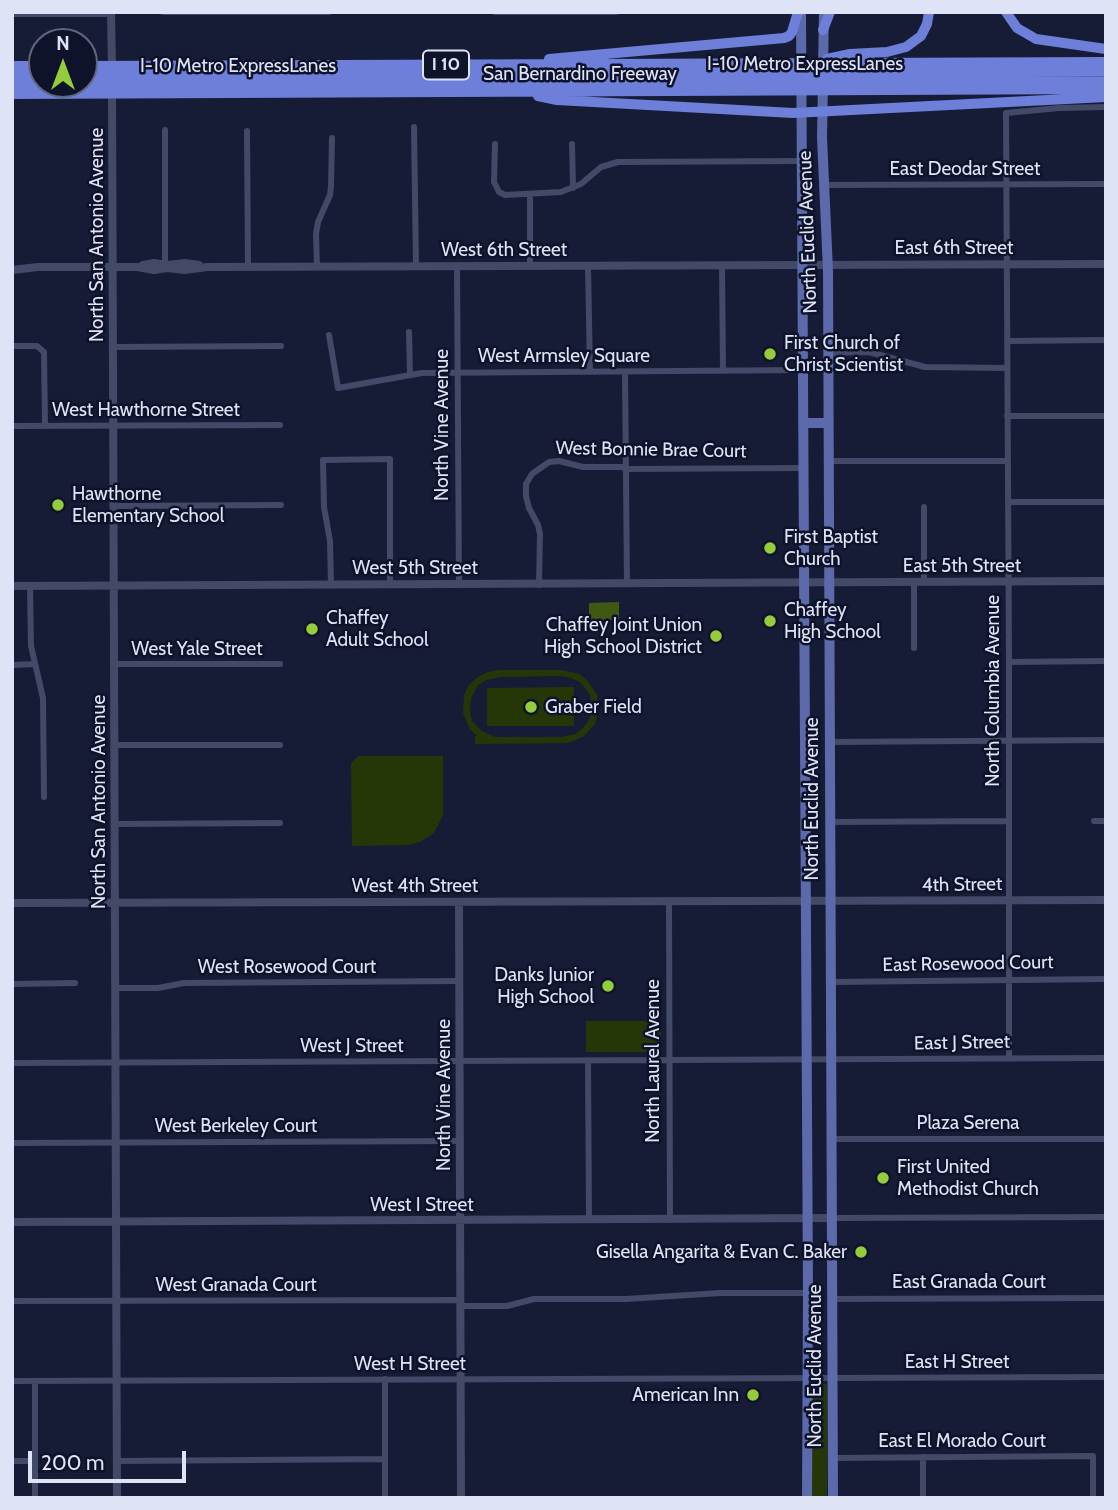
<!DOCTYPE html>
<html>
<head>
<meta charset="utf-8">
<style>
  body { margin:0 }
  #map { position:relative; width:1118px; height:1510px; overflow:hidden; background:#171c36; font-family:Cabin,sans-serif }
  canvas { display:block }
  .frame { position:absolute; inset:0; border:14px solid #dee3f5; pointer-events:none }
  .north { position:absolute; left:28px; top:28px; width:70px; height:70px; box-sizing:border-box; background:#0e132b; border:2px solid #61667c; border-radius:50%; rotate:0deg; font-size:19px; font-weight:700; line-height:28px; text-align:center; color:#dee3f5 }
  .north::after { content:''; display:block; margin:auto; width:24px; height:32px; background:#95cc3b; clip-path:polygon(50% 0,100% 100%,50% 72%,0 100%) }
  .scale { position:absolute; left:28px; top:1451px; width:158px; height:32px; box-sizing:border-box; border:4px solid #dee3f5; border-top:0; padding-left:9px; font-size:21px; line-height:24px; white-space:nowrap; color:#dee3f5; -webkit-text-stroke:5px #0e132b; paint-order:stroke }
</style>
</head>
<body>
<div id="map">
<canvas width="1118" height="1510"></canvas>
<div class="frame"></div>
<div class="north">N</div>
<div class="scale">200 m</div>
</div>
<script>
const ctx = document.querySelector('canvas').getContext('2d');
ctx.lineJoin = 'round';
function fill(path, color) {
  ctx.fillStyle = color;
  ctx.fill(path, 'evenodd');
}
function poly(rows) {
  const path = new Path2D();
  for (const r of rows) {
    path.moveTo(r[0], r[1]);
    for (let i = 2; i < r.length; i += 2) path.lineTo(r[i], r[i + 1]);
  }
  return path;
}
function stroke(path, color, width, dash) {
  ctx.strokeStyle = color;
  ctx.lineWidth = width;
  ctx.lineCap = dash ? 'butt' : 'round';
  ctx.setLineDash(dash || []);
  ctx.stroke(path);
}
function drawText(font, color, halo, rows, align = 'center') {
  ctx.font = font + ' Cabin,sans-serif';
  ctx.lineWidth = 5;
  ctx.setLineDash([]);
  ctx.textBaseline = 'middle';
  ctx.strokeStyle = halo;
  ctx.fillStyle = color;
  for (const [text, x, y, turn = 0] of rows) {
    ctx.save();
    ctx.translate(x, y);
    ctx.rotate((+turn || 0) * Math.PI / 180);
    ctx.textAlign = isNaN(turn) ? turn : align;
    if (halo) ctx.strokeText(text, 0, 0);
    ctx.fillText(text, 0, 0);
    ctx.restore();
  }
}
fill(poly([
  [499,670,562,670,579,674,588,681,597,695,598,712,595,724,584,736,568,743,475,744,475,737,477,736,470,729,463,713,464,695,469,685,478,677,488,672],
  [562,676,571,678,580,682,589,693,592,702,592,711,589,720,583,728,576,734,562,737,495,737,482,731,472,721,470,712,471,698,478,685,486,680,500,677],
  [574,687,574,726,487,726,487,688],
  [358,756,443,756,443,815,434,833,420,842,408,845,352,846,351,764],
  [586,1021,661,1021,661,1052,586,1052],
  [811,1384,827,1384,827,1498,812,1498]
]), '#253706');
fill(poly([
  [619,602,619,620,589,620,589,603]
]), '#3f5915');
stroke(poly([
  [163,12,329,12],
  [495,12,616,12],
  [12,14,111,14],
  [414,127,416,266],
  [247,131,248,267],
  [495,144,494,182,499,192,505,195,561,192,581,184,601,167,618,162,801,161],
  [572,144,573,188],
  [824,185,1106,184],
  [722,265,723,371],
  [165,266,165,130],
  [457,266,459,584],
  [530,266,530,194],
  [588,266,590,372],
  [317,267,316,234,318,222,330,195,331,187,332,138],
  [409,332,410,375],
  [329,335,338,388,422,373,803,370],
  [1007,341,1106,340],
  [12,346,37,346,44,352,45,426],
  [113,347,281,346],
  [828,353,869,352,925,367,1007,368],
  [625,372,627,584],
  [1007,416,1106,416],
  [12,426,280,425],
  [828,461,1008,461],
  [1008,502,1105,502],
  [114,506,281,505],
  [924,507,924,582],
  [914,583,914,648],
  [331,584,330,541,324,507,323,460,390,459,390,584],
  [539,585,540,534,538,525,529,508,526,496,526,484,532,474,549,462,559,461,583,467,622,467,626,469,803,468],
  [30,586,31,646,43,698,44,797],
  [1009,662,1106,661],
  [114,664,280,664],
  [12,665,35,664],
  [829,742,1106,740],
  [115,745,280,745],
  [1094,821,1106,821],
  [829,822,1009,821],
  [115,824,280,823],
  [669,902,670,1220],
  [831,982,1106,979],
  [12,984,75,983],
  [115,988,158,988,184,983,460,981],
  [1009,1058,1009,662,1006,113,1059,108,1106,107],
  [588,1061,589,1220],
  [12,1063,1106,1058],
  [831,1139,1106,1139],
  [12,1143,460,1141],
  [831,1218,1106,1217],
  [832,1299,1106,1298],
  [12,1301,460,1300],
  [460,1306,507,1306,534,1299,626,1299,720,1293,808,1293],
  [385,1379,385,1498],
  [12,1381,1106,1377],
  [923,1457,923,1498],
  [832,1458,1093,1456,1093,1498],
  [12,1461,35,1461],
  [117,1461,385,1459],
  [35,1498,35,1381]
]), '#434a67', 6);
stroke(poly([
  [111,12,112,69],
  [112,89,117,1498],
  [143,265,154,263,168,265,185,263,199,265],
  [12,270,38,267,137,267,154,270,167,268,185,270,207,267,1106,264],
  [12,586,1106,581],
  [459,902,461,1498],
  [12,903,1106,900],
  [12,1222,831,1218]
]), '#434a67', 8);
stroke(poly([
  [801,12,808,1293,807,1498],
  [823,68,824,12],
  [823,83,822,137,828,271,833,1498],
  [803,423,828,423]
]), '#5c6aab', 10);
stroke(poly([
  [1006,12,1017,28,1036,39,1106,49],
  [823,30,830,12],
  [549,59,784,38,789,36,792,32,798,12],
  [827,59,850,54,887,52,906,47,921,36,927,24,929,12],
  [12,66,42,66],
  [84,66,1106,62],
  [12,74,42,74],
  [84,74,1106,71],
  [12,84,42,84],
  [84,84,1106,81],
  [12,94,1106,89],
  [538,96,557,100,793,113,1106,97]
]), '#6d7fd9', 10);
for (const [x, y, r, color] of [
  [770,354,7,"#95cc3b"],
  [58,505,7,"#95cc3b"],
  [770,548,7,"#95cc3b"],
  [770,621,7,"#95cc3b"],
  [312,629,7,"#95cc3b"],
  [716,636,7,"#95cc3b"],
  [531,707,7,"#95cc3b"],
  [608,986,7,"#95cc3b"],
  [883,1178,7,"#95cc3b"],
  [861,1252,7,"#95cc3b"],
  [753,1395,7,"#95cc3b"]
]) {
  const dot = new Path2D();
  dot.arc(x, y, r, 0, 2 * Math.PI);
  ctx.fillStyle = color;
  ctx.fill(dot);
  stroke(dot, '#0e132b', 2.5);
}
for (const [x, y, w] of [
  [446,65,46]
]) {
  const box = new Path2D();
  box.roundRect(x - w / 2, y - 14.5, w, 29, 5);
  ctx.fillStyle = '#0e132b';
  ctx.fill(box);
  stroke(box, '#dee3f5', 2);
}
drawText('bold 18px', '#dee3f5', null, [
  ["I 10",446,65]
]);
drawText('19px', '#dee3f5', '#0e132b', [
  ["I-10 Metro ExpressLanes",805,64],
  ["I-10 Metro ExpressLanes",238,66],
  ["San Bernardino Freeway",580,74],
  ["East Deodar Street",965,169],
  ["North Euclid Avenue",808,232,-92],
  ["North San Antonio Avenue",97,235,-90],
  ["East 6th Street",954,248],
  ["West 6th Street",504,250],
  ["West Armsley Square",564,356],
  ["West Hawthorne Street",146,410],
  ["North Vine Avenue",442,425,-90],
  ["West Bonnie Brae Court",651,450,1],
  ["East 5th Street",962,566],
  ["West 5th Street",415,568],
  ["West Yale Street",197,649],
  ["North Columbia Avenue",993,691,-90],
  ["North Euclid Avenue",812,799,-90],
  ["North San Antonio Avenue",99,802,-90],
  ["4th Street",962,885,-1],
  ["West 4th Street",415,886],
  ["East Rosewood Court",968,964,-1],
  ["West Rosewood Court",287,967],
  ["East J Street",962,1043,-1],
  ["West J Street",352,1046],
  ["North Laurel Avenue",653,1061,-90],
  ["North Vine Avenue",444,1095,-90],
  ["Plaza Serena",968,1123],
  ["West Berkeley Court",236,1126],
  ["West I Street",422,1205],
  ["East Granada Court",969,1282],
  ["West Granada Court",236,1285],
  ["East H Street",957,1362],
  ["West H Street",410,1364],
  ["North Euclid Avenue",815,1366,-90],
  ["East El Morado Court",962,1441]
]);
drawText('19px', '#dee3f5', '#0e132b', [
  ["First Church of",784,343],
  ["Christ Scientist",784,365],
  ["Hawthorne",72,494],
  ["Elementary School",72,516],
  ["First Baptist",784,537],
  ["Church",784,559],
  ["Chaffey",784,610],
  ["High School",784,632],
  ["Chaffey",326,618],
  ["Adult School",326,640],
  ["Chaffey Joint Union",702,625,"right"],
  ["High School District",702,647,"right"],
  ["Graber Field",545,707],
  ["Danks Junior",594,975,"right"],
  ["High School",594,997,"right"],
  ["First United",897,1167],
  ["Methodist Church",897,1189],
  ["Gisella Angarita & Evan C. Baker",847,1252,"right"],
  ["American Inn",739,1395,"right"]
], 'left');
</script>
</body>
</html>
